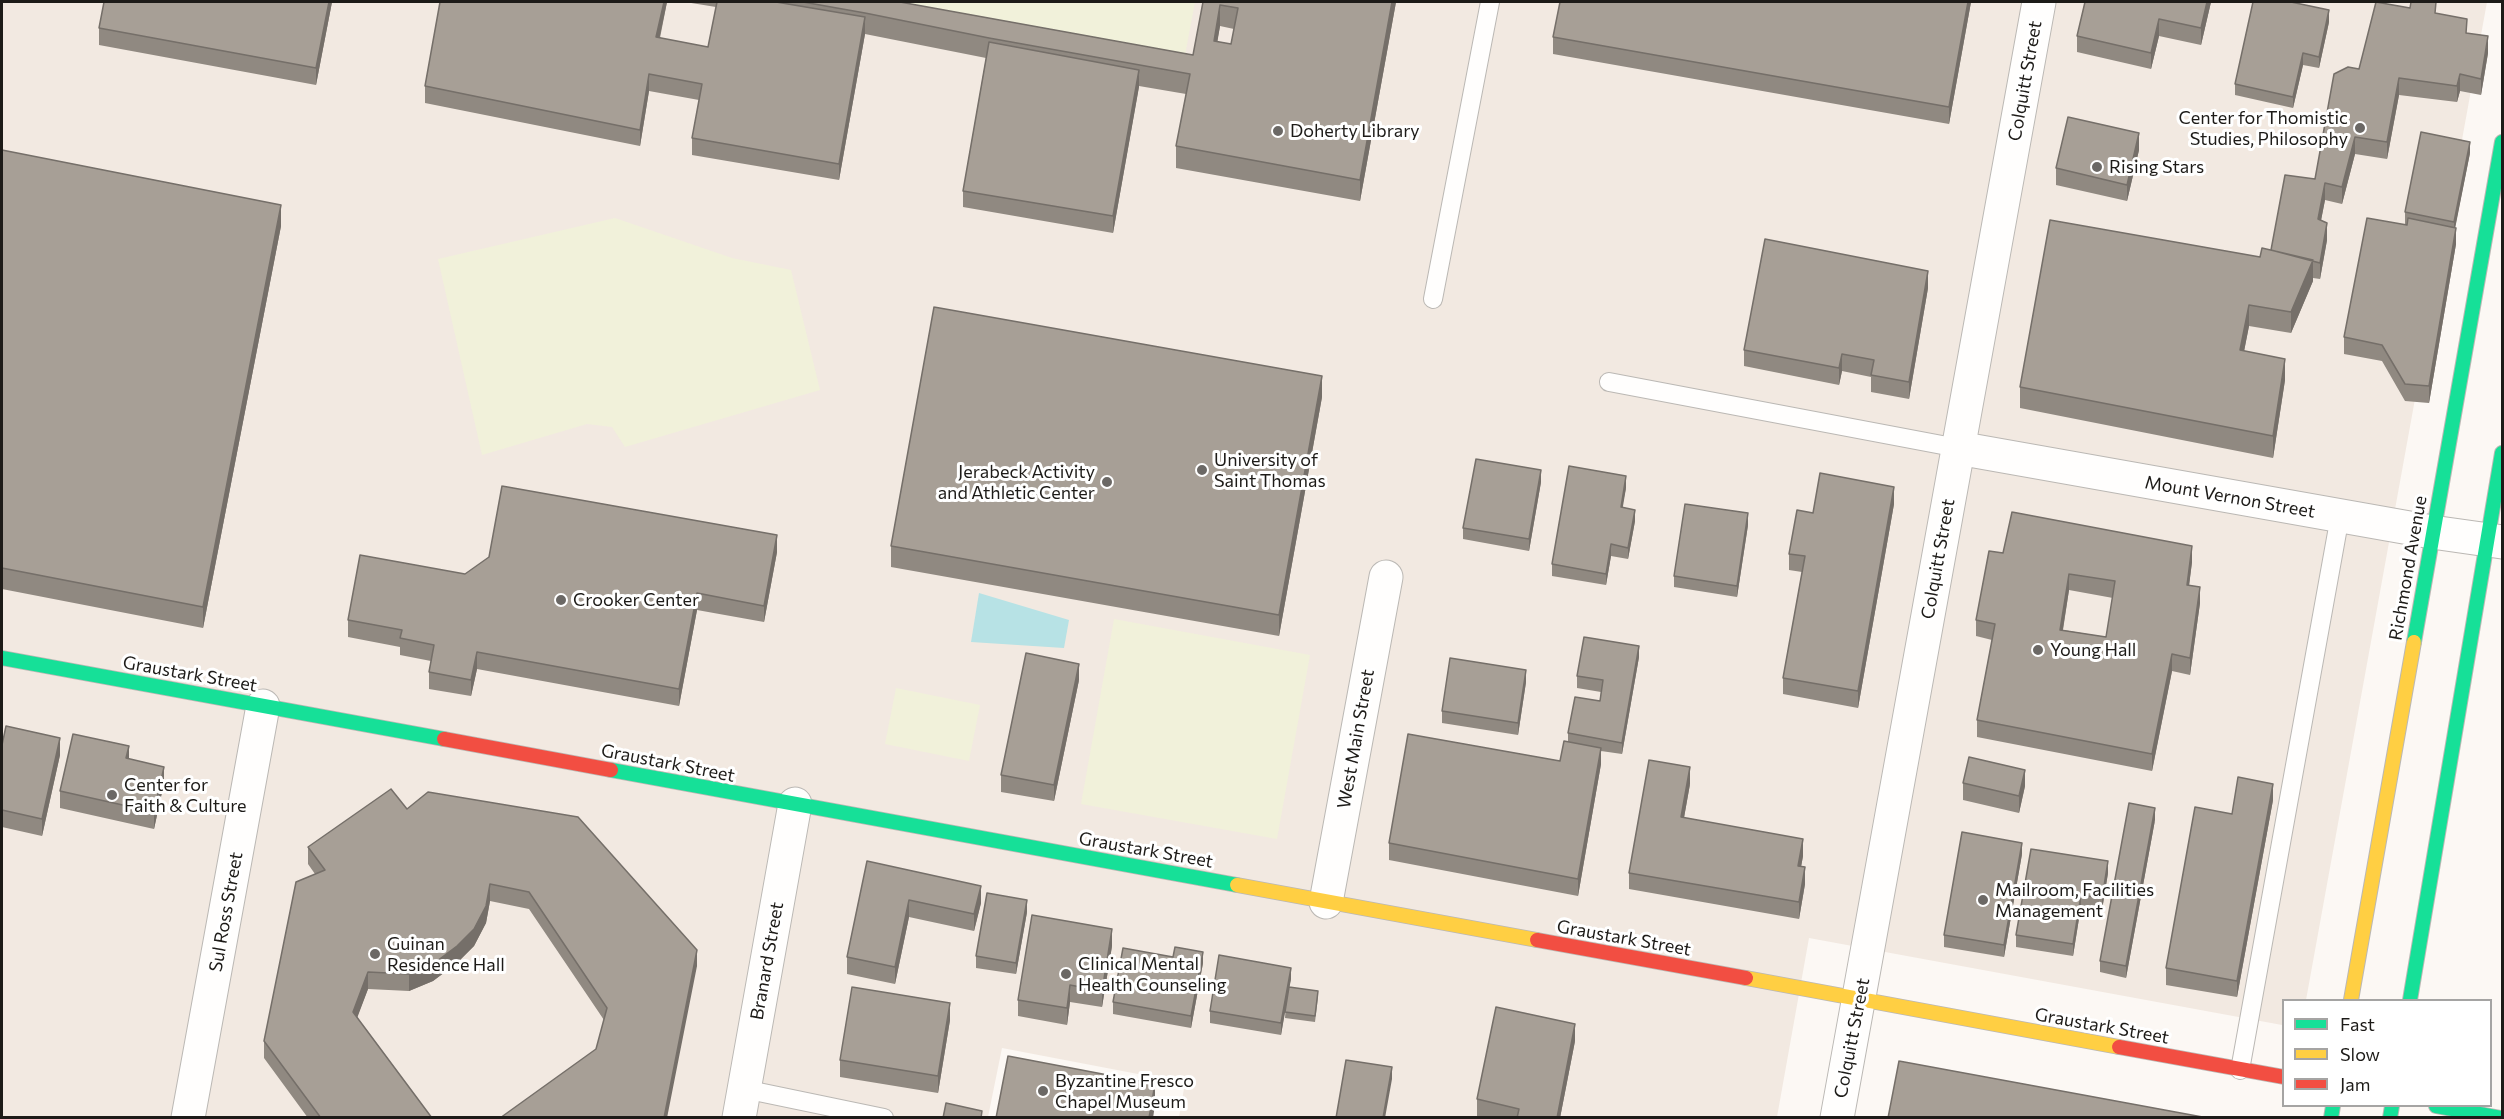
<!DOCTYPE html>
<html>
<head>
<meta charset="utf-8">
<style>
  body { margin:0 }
  #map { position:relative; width:2504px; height:1119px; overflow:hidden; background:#fcf8f4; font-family:Commissioner,sans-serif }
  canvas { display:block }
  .frame { position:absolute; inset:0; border:3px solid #1d1b18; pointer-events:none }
  .legend { position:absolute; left:2282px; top:999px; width:210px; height:108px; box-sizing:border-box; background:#fff; border:2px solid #a5a4a3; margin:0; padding:8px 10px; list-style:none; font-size:18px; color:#1d1b18 }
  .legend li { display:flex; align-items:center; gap:12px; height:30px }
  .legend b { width:30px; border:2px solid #a5a4a3 }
</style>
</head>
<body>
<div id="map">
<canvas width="2504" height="1119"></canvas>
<div class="frame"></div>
<ul class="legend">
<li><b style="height:8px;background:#16e098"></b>Fast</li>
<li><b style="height:8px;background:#ffcf43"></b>Slow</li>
<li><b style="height:8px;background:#f24e42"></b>Jam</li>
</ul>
</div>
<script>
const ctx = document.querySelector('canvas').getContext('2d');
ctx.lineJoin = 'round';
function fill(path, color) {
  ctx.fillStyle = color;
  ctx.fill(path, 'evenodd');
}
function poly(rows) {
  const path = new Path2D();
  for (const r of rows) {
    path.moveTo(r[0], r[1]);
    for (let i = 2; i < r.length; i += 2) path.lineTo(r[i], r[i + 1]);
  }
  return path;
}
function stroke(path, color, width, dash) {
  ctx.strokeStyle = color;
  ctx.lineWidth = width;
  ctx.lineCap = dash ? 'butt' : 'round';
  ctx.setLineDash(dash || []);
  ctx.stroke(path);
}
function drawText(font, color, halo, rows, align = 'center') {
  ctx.font = font + ' Commissioner,sans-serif';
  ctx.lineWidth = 6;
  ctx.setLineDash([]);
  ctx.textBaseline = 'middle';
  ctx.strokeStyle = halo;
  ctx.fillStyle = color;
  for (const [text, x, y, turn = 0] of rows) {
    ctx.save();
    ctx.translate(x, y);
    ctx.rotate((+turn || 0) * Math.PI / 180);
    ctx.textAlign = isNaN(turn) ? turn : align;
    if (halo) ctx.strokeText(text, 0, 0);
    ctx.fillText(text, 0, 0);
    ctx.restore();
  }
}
fill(poly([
  [2,2,2487,2,2306,1000,2284,1000,2282,1025,1809,938,1777,1117,1179,1117,1185,1083,1002,1048,988,1117,2,1118]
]), '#f2e9e1');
fill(poly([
  [827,2,1195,2,1183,66],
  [615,218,732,258,791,270,820,390,625,447,612,427,587,424,482,455,438,259],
  [1114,619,1310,655,1277,839,1081,804],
  [896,688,980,705,969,761,885,744]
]), '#f1f1da');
fill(poly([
  [979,593,1069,620,1064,648,971,642]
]), '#b7e2e5');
const lane = poly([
  [1433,299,1490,2],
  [1609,382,1958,448],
  [2240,1070,2340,516],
  [744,1089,884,1118]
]);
const street = poly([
  [1958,448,2432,532,2502,542],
  [1326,902,1386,577],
  [188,1118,263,706],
  [739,1118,795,804],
  [1837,1118,2039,2]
]);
const fast = poly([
  [2414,642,2502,142],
  [2,658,444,739],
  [611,770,1237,885],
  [2410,1000,2502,453],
  [2436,1106,2501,1118],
  [2331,1118,2333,1106],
  [2390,1118,2392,1106]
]);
const slow = poly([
  [1237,885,1537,940],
  [1746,978,2119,1047],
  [2351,1000,2414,642]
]);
const jam = poly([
  [444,739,611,770],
  [1537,940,1746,978],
  [2119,1047,2284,1077]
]);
stroke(lane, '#bbb8b4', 20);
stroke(street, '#bbb8b4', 35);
stroke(fast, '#bbb8b4', 16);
stroke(slow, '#bbb8b4', 16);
stroke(jam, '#bbb8b4', 16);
stroke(lane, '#fffefd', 18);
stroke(street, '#fffefd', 33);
stroke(fast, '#16e098', 14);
stroke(slow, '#ffcf43', 14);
stroke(jam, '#f24e42', 14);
fill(poly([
  [104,2,332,2,316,85,99,45,99,28],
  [440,2,667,2,660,38,708,47,716,7,685,2,900,2,1193,55,1203,2,1396,2,1360,201,1176,168,1176,146,1186,94,1139,86,1113,233,963,207,963,191,986,58,865,34,839,180,692,155,692,138,699,100,649,91,640,146,425,103,425,86],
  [1220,26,1234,29,1231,44,1217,42],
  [1971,2,1949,124,1553,54,1553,37],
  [2085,2,2211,2,2201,45,2159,36,2151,69,2077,52,2077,36],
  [2436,13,2467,33,2488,53,2481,95,2460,91,2457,102,2399,95,2387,159,2355,154,2342,204,2325,200,2321,220,2327,240,2320,279,2313,278,2313,281,2291,333,2249,326,2244,351,2285,380,2273,458,2020,408,2020,387,2271,250,2315,179,2359,69],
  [2329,22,2319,68,2303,65,2293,108,2235,95,2235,84],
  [2,150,281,226,203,628,2,589],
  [2139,150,2127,201,2056,185,2056,168],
  [2470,153,2455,227,2456,244,2429,403,2405,401,2382,361,2344,354,2344,337,2407,225,2407,224,2405,224,2405,212],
  [1928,288,1909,399,1871,392,1871,377,1842,371,1839,385,1744,366,1744,350],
  [1322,397,1279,636,891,567,891,546],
  [1541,482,1529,551,1463,539,1463,528],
  [1626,488,1622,507,1635,521,1628,559,1611,556,1606,585,1552,576,1552,564],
  [1894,504,1858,708,1783,694,1783,678,1802,572,1789,570,1789,554,1813,513],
  [1748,525,1737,597,1674,587,1674,576],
  [777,552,764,622,697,610,679,706,477,669,471,696,429,689,429,672,431,661,400,655,400,647,348,637,348,620,465,574],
  [2003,553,2192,562,2189,585,2200,603,2190,675,2172,671,2152,771,1977,737,1977,720,1992,640,1976,636,1976,620],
  [2069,590,2113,598,2106,637,2063,630],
  [1639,657,1622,754,1601,751,1601,764,1578,896,1389,860,1389,843,1560,761,1568,742,1568,733,1600,701,1601,692,1577,688,1577,676],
  [1079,680,1054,801,1001,792,1001,775],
  [1526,682,1518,735,1442,723,1442,711],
  [2,745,60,755,42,836,2,827],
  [129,759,164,783,154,829,60,808,60,791],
  [1963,783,2025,786,2019,813,1963,800],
  [1690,784,1684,818,1803,856,1801,867,1805,884,1799,919,1629,889,1629,873],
  [2273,800,2237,997,2166,985,2166,968,2232,814],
  [407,809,697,966,596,1049,604,1020,529,909,490,901,486,923,474,946,457,963,433,981,409,991,368,989,357,1017,432,1118,308,1118,264,1058,264,1041,315,874,308,864,308,847],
  [2155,820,2126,978,2100,972,2100,961],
  [2022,854,2004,957,1944,947,1944,935],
  [867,861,981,903,974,931,909,917,895,984,847,974,847,957],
  [2108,873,2102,910,2081,906,2073,956,2016,947,2016,935],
  [1027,912,1016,974,976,968,976,956],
  [1112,946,1102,1007,1070,1002,1067,1025,1018,1016,1018,1000],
  [1203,963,1191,1028,1113,1014,1113,1002],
  [1291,979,1289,987,1318,997,1315,1022,1285,1018,1286,1004,1281,1035,1210,1023,1210,1011],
  [950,1020,938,1093,840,1077,840,1060],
  [1575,1041,1560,1118,1482,1118,1477,1116,1477,1099]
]), '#908981');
fill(poly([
  [329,2,332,2,316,85,316,68],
  [664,2,667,2,656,54,656,37],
  [1392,2,1396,2,1360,201,1360,180],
  [1968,2,1971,2,1949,124,1949,107],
  [2207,2,2211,2,2201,45,2201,28],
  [1220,5,1220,26,1214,62,1214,41],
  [2329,10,2329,22,2319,68,2319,57],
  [865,17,865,34,839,180,839,164],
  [2159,19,2159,36,2151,69,2151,53],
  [2488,36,2488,53,2481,95,2481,79],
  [2303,53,2303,65,2293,108,2293,97],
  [1139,70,1139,87,1113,233,1113,216],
  [649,74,649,91,640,146,640,130],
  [2460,74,2460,91,2457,102,2457,86],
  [2399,78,2399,95,2387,159,2387,142],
  [2139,133,2139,150,2127,201,2127,185],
  [2355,137,2355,154,2342,204,2342,187],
  [2470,142,2470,153,2454,234,2454,222],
  [2325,183,2325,200,2318,236,2318,219],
  [281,205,281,226,203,628,203,607],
  [2327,223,2327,240,2320,279,2320,263],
  [2456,228,2456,244,2429,403,2429,386],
  [2313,260,2313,281,2291,333,2291,312],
  [1928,271,1928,288,1909,399,1909,382],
  [2249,305,2249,326,2240,372,2240,350],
  [1842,354,1842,371,1839,385,1839,368],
  [2285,359,2285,380,2273,458,2273,436],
  [1322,376,1322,397,1279,636,1279,615],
  [1541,470,1541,482,1529,551,1529,539],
  [1626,476,1626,488,1621,518,1621,507],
  [1894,487,1894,504,1858,708,1858,691],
  [1635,510,1635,521,1628,559,1628,548],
  [1748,513,1748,525,1737,597,1737,586],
  [777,535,777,552,764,622,764,606],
  [1611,544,1611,556,1606,585,1606,574],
  [2192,546,2192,562,2187,602,2187,585],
  [2069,574,2069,590,2060,647,2060,630],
  [2200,587,2200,603,2190,675,2190,658],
  [697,593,697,610,679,706,679,689],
  [1639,646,1639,657,1622,754,1622,743],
  [477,652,477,669,471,696,471,680],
  [2172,654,2172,671,2152,771,2152,754],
  [1079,664,1079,680,1054,801,1054,785],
  [1526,670,1526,682,1518,735,1518,723],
  [60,738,60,755,42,836,42,819],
  [129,746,129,763,126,758],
  [1601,748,1601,764,1578,896,1578,879],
  [164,767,164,783,154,829,154,812],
  [1690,767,1690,784,1681,834,1681,817],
  [2025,770,2025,786,2019,813,2019,796],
  [2273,784,2273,800,2237,997,2237,981],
  [2155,808,2155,820,2126,978,2126,966],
  [1803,839,1803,856,1798,883,1798,866],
  [2022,843,2022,854,2004,957,2004,945],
  [2108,861,2108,873,2102,910,2102,898],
  [1805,867,1805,884,1799,919,1799,902],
  [490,884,490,901,486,923,474,946,457,963,433,981,409,991,409,974],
  [981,886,981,903,974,931,974,914],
  [2081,895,2081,906,2073,956,2073,944],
  [909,900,909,917,895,984,895,967],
  [1027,900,1027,912,1016,974,1016,963],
  [1112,929,1112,946,1102,1007,1102,991],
  [697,950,697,966,667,1118,664,1118],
  [1203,952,1203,963,1191,1028,1191,1016],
  [1291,968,1291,979,1281,1035,1281,1023],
  [368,972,368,989,353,1029,353,1012],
  [1070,985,1070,1002,1067,1025,1067,1008],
  [950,1003,950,1020,938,1093,938,1076],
  [1575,1024,1575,1041,1560,1118,1557,1118],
  [1392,1067,1392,1079,1385,1118,1383,1118],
  [1155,1084,1155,1105,1153,1118,1149,1118]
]), '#756f69');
const building = poly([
  [104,2,329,2,316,68,99,28,104,2],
  [440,2,664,2,656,37,708,47,717,2,776,2,865,17,839,164,692,138,702,84,649,74,640,130,425,86,440,2],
  [803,2,900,2,1193,55,1203,2,1392,2,1360,180,1176,146,1190,74,989,38,865,13,803,2],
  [1220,5,1238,8,1231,44,1214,41,1220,5],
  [1560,2,1968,2,1949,107,1553,37,1560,2],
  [2085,2,2207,2,2201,28,2159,19,2151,53,2077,36,2085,2],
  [2253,2,2291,2,2329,10,2319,57,2303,53,2293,97,2235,84,2253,2],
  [2376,2,2410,8,2411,2,2436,2,2435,13,2467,19,2466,33,2488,36,2481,79,2460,74,2457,86,2399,78,2387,142,2355,137,2342,187,2325,183,2318,219,2327,223,2320,263,2271,250,2285,175,2315,179,2334,74,2348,67,2359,69,2376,2],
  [989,42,1139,70,1113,216,963,191,989,42],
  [2068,117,2139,133,2127,185,2056,168,2068,117],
  [2421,132,2470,142,2454,222,2405,212,2421,132],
  [2,150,281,205,203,607,2,568,2,150],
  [2367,218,2407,225,2408,218,2456,228,2429,386,2405,384,2382,345,2344,337,2367,218],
  [2050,220,2260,257,2262,248,2313,260,2291,312,2249,305,2240,350,2285,359,2273,436,2020,387,2050,220],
  [1765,239,1928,271,1909,382,1871,375,1874,360,1842,354,1839,368,1744,350,1765,239],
  [934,307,1322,376,1279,615,891,546,934,307],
  [1476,459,1541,470,1529,539,1463,528,1476,459],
  [1569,466,1626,476,1621,507,1635,510,1628,548,1611,544,1606,574,1552,564,1569,466],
  [1820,473,1894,487,1858,691,1783,678,1805,556,1789,554,1797,510,1813,513,1820,473],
  [502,486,777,535,764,606,697,593,679,689,477,652,471,680,429,672,434,645,400,638,402,630,348,620,360,555,465,574,489,557,502,486],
  [1685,504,1748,513,1737,586,1674,576,1685,504],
  [2012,512,2192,546,2187,585,2200,587,2190,658,2172,654,2152,754,1977,720,1995,624,1976,620,1989,551,2003,553,2012,512],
  [2069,574,2115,581,2106,637,2060,630,2069,574],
  [1584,637,1639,646,1622,743,1568,733,1575,697,1600,701,1603,680,1577,676,1584,637],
  [1026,653,1079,664,1054,785,1001,775,1026,653],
  [1450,658,1526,670,1518,723,1442,711,1450,658],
  [6,726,60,738,42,819,2,810,2,745,6,726],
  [73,734,129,746,126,758,164,767,154,812,60,791,73,734],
  [1408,734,1560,761,1564,741,1601,748,1578,879,1389,843,1408,734],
  [1969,757,2025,770,2019,796,1963,783,1969,757],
  [1649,760,1690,767,1681,817,1803,839,1798,866,1805,867,1799,902,1629,873,1649,760],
  [2238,777,2273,784,2237,981,2166,968,2195,807,2232,814,2238,777],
  [391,789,407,809,428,792,578,817,697,950,664,1118,500,1118,596,1049,607,1008,529,892,490,884,486,906,474,929,457,946,433,964,409,974,368,972,353,1012,432,1118,321,1118,264,1041,296,882,325,870,308,847,391,789],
  [2129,803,2155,808,2126,966,2100,961,2129,803],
  [1962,832,2022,843,2004,945,1944,935,1962,832],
  [2031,849,2108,861,2102,898,2081,895,2073,944,2016,935,2031,849],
  [867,861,981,886,974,914,909,900,895,967,847,957,867,861],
  [987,893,1027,900,1016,963,976,956,987,893],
  [1032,915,1112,929,1102,991,1070,985,1067,1008,1018,1000,1032,915],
  [1175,947,1203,952,1191,1016,1113,1002,1123,948,1173,957,1175,947],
  [1219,955,1291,968,1281,1023,1210,1011,1219,955],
  [852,987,950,1003,938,1076,840,1060,852,987],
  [1289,987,1318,991,1315,1016,1285,1012,1289,987],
  [1496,1007,1575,1024,1557,1118,1517,1118,1519,1109,1477,1099,1496,1007],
  [1008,1056,1155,1084,1149,1118,996,1118,1008,1056],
  [1346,1060,1392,1067,1383,1118,1336,1118,1346,1060],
  [1899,1061,2208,1118,1888,1118,1899,1061],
  [946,1103,982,1111,981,1118,943,1118,946,1103]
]);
fill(building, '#a79f96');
stroke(building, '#756f69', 1.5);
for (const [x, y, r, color] of [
  [2360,128,6,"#6b6865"],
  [1278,131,6,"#6b6865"],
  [2097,167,6,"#6b6865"],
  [1202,470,6,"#6b6865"],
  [1107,482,6,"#6b6865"],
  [561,600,6,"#6b6865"],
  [2038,650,6,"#6b6865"],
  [112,795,6,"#6b6865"],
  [1983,900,6,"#6b6865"],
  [375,954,6,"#6b6865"],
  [1066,974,6,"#6b6865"],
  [1043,1091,6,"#6b6865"]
]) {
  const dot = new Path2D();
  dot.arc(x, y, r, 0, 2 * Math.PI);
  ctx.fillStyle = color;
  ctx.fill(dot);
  stroke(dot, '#fff', 2);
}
drawText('18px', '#1d1b18', '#fff', [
  ["Colquitt Street",2025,81,-80],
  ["Mount Vernon Street",2230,497,10],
  ["Colquitt Street",1938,559,-80],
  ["Richmond Avenue",2408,568,-80],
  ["Graustark Street",190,674,10],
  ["West Main Street",1356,739,-80],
  ["Graustark Street",668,763,11],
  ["Graustark Street",1146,850,10],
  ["Sul Ross Street",226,912,-80],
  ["Graustark Street",1624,938,10],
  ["Branard Street",767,961,-80],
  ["Graustark Street",2102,1026,10],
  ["Colquitt Street",1852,1038,-79]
]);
drawText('18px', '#1d1b18', '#fff', [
  ["Center for Thomistic",2348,118,"right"],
  ["Studies, Philosophy",2348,139,"right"],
  ["Doherty Library",1290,131],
  ["Rising Stars",2109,167],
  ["University of",1214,460],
  ["Saint Thomas",1214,481],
  ["Jerabeck Activity",1095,472,"right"],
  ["and Athletic Center",1095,493,"right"],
  ["Crooker Center",573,600],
  ["Young Hall",2050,650],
  ["Center for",124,785],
  ["Faith & Culture",124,806],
  ["Mailroom, Facilities",1995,890],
  ["Management",1995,911],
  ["Guinan",387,944],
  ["Residence Hall",387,965],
  ["Clinical Mental",1078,964],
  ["Health Counseling",1078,985],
  ["Byzantine Fresco",1055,1081],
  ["Chapel Museum",1055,1102]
], 'left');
</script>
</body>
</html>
